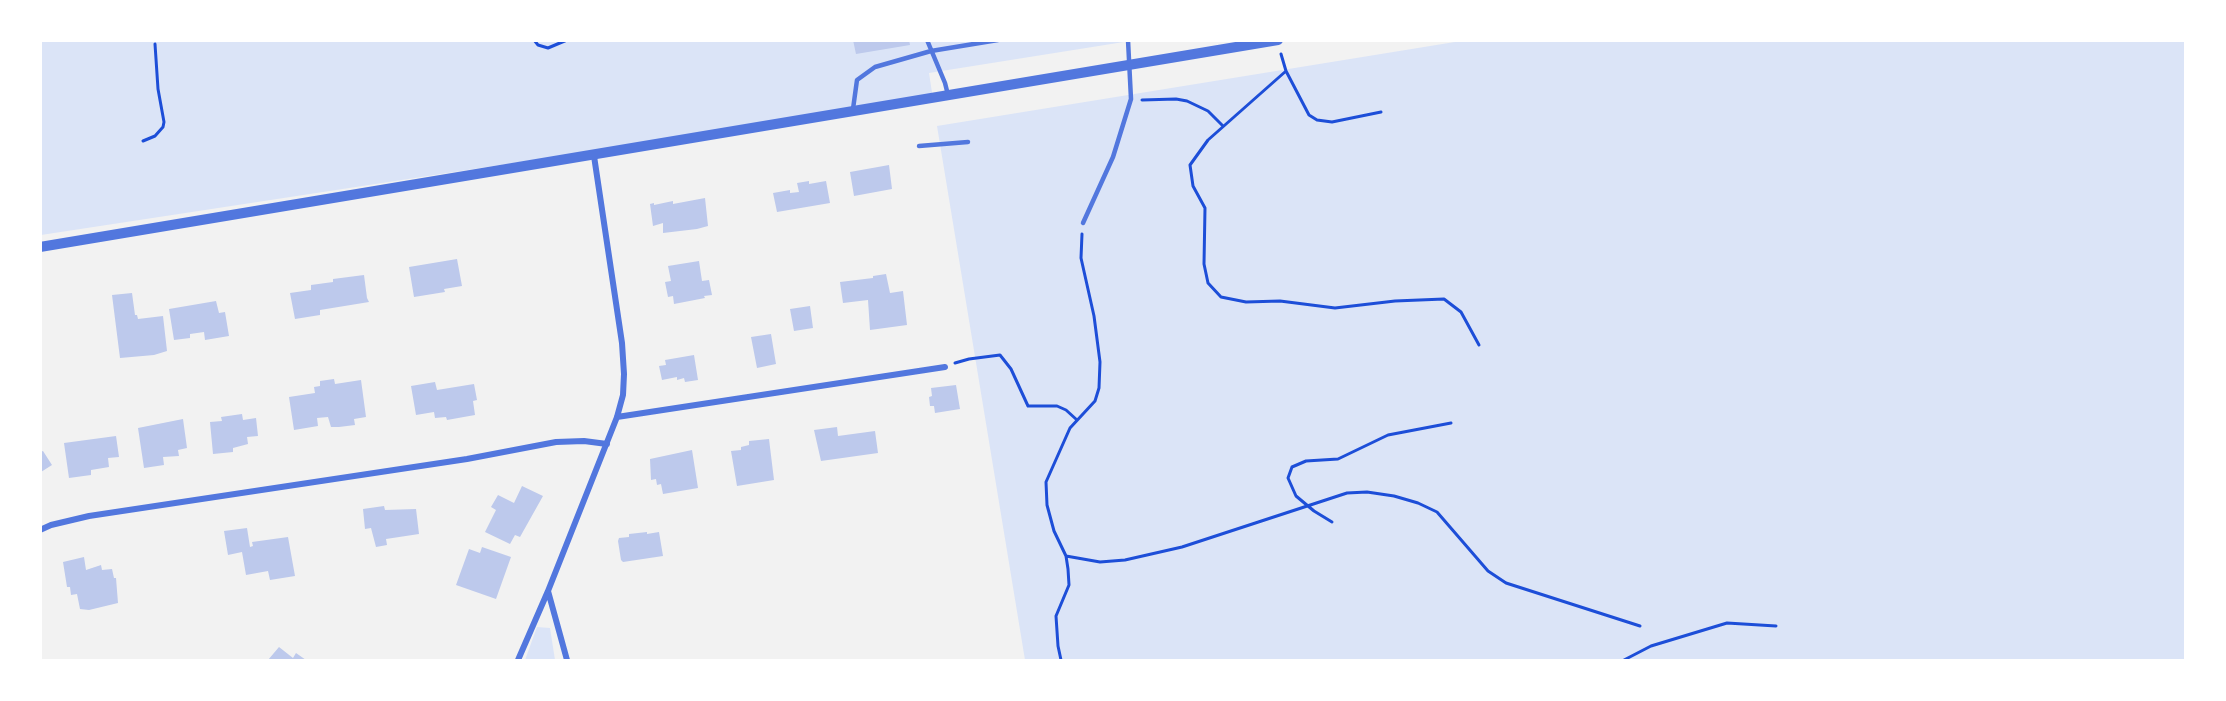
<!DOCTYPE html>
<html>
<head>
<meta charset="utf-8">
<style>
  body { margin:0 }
  #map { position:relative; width:2226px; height:701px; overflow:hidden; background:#f2f2f2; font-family:"Source Serif 4",serif }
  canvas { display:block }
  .frame { position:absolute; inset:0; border:42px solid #fff; pointer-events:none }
</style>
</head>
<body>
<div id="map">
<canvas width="2226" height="701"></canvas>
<div class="frame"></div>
</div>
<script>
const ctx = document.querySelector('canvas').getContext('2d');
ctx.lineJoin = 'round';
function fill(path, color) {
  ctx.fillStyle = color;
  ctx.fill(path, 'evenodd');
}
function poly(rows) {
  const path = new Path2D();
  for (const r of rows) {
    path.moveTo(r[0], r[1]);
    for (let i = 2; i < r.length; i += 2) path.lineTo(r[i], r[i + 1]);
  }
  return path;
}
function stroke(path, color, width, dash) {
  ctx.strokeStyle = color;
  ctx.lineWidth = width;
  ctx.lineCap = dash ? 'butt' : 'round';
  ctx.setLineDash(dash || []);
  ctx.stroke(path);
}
fill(poly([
  [41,41,1130,41,929,73,933,99,41,235],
  [1461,41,2185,41,2185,660,1025,660,937,126],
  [537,627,550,628,555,660,525,660]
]), '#dbe4f7');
fill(poly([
  [853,40,909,40,910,45,856,54],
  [889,165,892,189,854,196,850,172],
  [809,181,809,184,826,181,830,203,777,212,773,193,790,190,790,193,799,192,797,183],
  [705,198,708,226,697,229,663,233,663,223,653,226,650,204,654,203,654,205,673,201,673,204],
  [457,259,462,286,444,289,445,292,414,297,409,267],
  [699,261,702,281,709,280,712,295,704,296,705,298,674,304,673,296,668,297,665,282,671,281,668,266],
  [886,274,890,293,903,291,907,325,870,330,868,300,843,303,840,282,873,278,873,276],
  [364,275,367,298,369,302,320,310,320,315,295,319,290,293,311,290,311,285,333,282,333,279],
  [132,293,135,315,137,315,138,319,163,316,167,351,154,355,120,358,112,295],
  [216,301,219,313,225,312,229,336,205,340,204,332,190,334,190,338,174,340,169,309],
  [810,306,813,328,794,331,790,309],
  [771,334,776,364,757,368,751,337],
  [694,355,698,380,685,382,684,378,677,380,677,377,662,380,659,366,666,365,665,360],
  [334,379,335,384,361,380,366,417,354,419,355,425,339,427,331,427,328,417,317,418,318,426,294,430,289,397,315,393,314,387,320,386,320,381],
  [435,382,437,390,474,384,477,400,473,401,475,415,447,420,446,417,435,418,434,412,416,415,411,386],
  [956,385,960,409,935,413,934,406,930,406,929,397,932,396,931,388],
  [242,414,243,420,256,418,258,436,247,437,248,444,233,448,233,452,213,454,210,422,222,421,221,417],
  [183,419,187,448,178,450,179,456,163,457,164,465,144,468,138,428],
  [837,427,838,436,875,431,878,453,821,461,814,430],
  [116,436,119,457,108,458,109,467,91,470,91,475,69,478,64,443],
  [769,439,774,480,737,486,731,451,741,450,741,447,749,445,749,441],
  [692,450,698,488,663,494,661,484,657,485,656,479,651,480,650,459],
  [43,451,52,465,41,472,40,452],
  [522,486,543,496,520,537,515,535,510,544,485,532,496,510,491,507,498,495,514,503],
  [384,506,385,510,416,509,419,534,386,539,387,545,376,547,371,528,365,529,363,509],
  [247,528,250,547,253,546,252,542,288,537,295,576,270,580,268,571,246,575,242,552,228,555,224,531],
  [647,532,647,534,659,532,663,556,623,562,621,560,618,541,619,538,629,537,629,534],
  [482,547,511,557,496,599,456,585,469,549,480,553],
  [84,557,86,570,101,565,102,570,112,569,114,578,116,578,118,603,89,610,80,609,77,594,71,595,70,587,67,587,63,562],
  [279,647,293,658,296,653,306,660,268,660]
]), '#bdc9ec');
stroke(poly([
  [534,40,538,45,548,48,567,40],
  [1281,54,1286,71,1309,115,1317,120,1332,122,1381,112],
  [1286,71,1208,140,1190,165,1193,186,1205,208,1204,264,1208,283,1221,297,1246,302,1280,301,1335,308,1395,301,1444,299,1461,312,1479,345],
  [1142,100,1176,99,1187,101,1208,111,1223,126],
  [143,141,155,136,163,127,164,122,158,89,155,44],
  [955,363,969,359,1000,355,1011,369,1028,406,1057,406,1066,410,1077,420],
  [1332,522,1314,511,1296,496,1288,478,1292,467,1306,461,1338,459,1388,435,1451,423],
  [1066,556,1100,562,1125,560,1182,547,1347,493,1367,492,1394,496,1418,503,1437,512,1488,571,1506,583,1640,626],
  [1061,660,1058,646,1056,616,1069,585,1068,569,1066,556,1054,531,1047,505,1046,482,1070,428,1095,401,1099,388,1100,362,1094,316,1081,258,1082,234],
  [1624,660,1651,646,1727,623,1776,626]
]), '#1d4ed8', 3);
stroke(poly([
  [927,40,945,83,948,95],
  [853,109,857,80,875,67,931,51,998,40],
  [919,146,968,142],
  [1083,223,1113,157,1131,99,1128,40]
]), '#5277de', 4.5);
stroke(poly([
  [617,417,945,367],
  [40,530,51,525,89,516,467,459,556,442,584,441,607,444],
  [518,660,548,591],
  [567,660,548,591,617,417,623,395,624,374,622,343,594,156]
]), '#5277de', 6);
stroke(poly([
  [40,247,1278,40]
]), '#5277de', 10);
</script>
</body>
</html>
